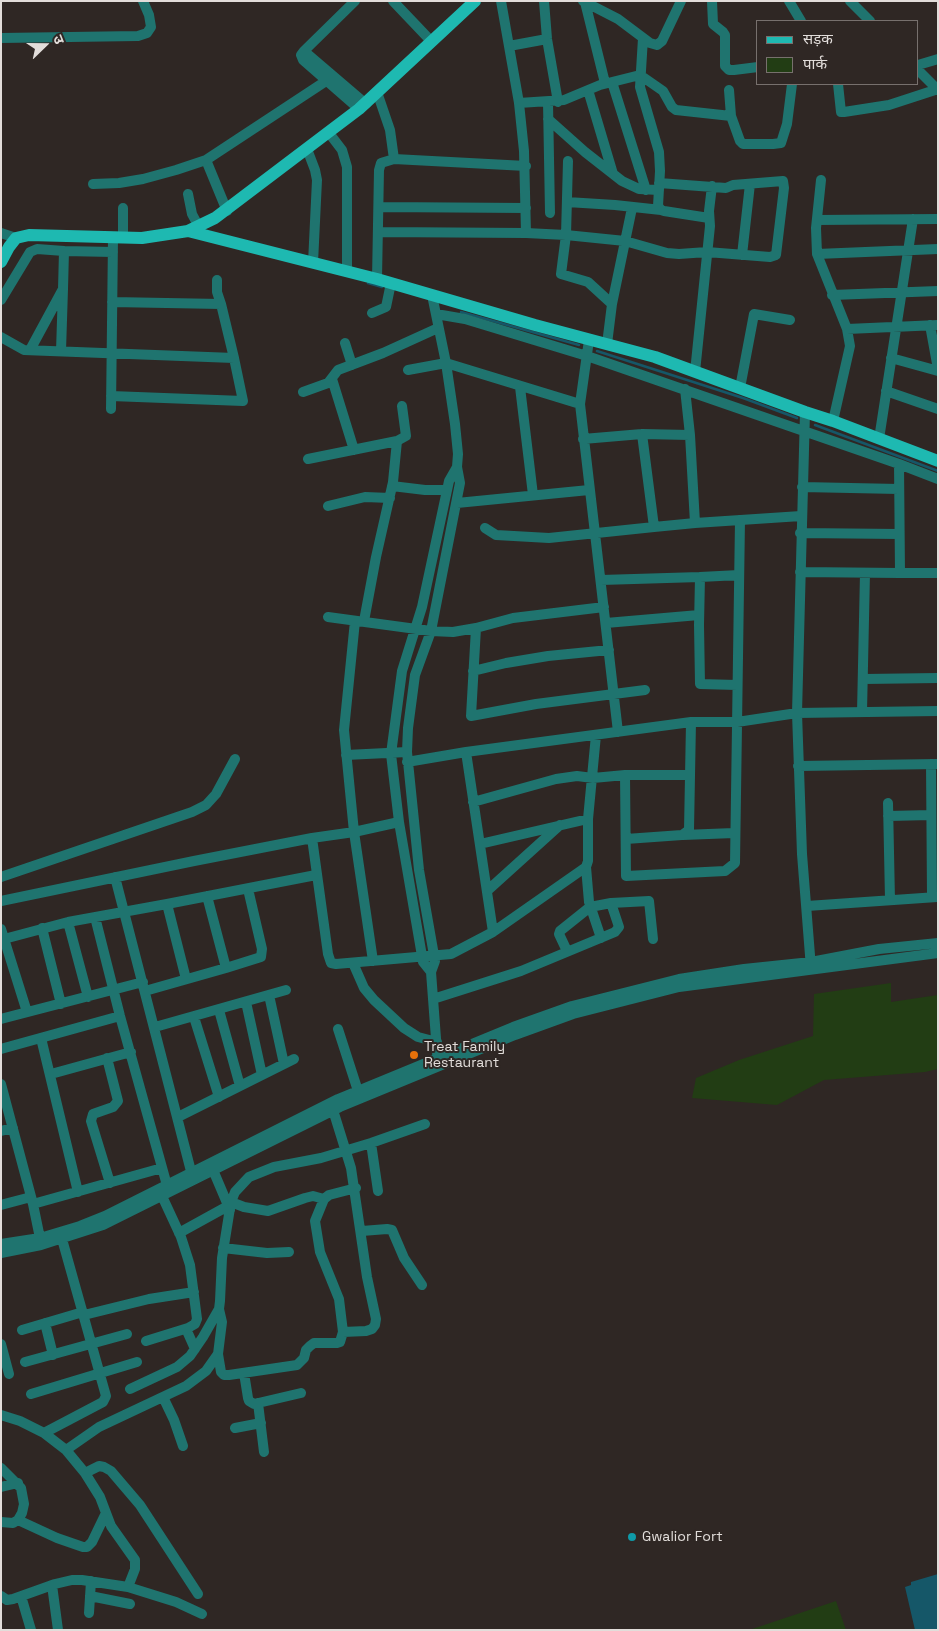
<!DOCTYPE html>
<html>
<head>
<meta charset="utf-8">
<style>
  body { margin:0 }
  #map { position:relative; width:939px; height:1631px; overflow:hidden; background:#2f2724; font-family:"Space Grotesk","Noto Sans Devanagari",sans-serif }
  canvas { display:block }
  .frame { position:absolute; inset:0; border:2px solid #e2ddda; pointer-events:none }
  .legend { position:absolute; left:756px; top:20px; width:162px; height:65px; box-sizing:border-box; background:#2f2724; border:1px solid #77706d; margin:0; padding:6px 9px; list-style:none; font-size:15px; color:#e2ddda }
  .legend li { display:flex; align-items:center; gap:10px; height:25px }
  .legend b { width:25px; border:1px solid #77706d }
  .north { position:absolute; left:20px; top:20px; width:50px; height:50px; -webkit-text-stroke:4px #2f2724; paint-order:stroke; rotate:68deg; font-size:14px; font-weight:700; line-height:20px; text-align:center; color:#e2ddda }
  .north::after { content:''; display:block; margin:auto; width:18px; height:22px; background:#e2ddda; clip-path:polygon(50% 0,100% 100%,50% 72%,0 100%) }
</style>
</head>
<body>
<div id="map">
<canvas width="939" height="1631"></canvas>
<div class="frame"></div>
<ul class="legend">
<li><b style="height:6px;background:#1eb9b1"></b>सड़क</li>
<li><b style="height:14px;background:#223d14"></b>पार्क</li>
</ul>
<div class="north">उ</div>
</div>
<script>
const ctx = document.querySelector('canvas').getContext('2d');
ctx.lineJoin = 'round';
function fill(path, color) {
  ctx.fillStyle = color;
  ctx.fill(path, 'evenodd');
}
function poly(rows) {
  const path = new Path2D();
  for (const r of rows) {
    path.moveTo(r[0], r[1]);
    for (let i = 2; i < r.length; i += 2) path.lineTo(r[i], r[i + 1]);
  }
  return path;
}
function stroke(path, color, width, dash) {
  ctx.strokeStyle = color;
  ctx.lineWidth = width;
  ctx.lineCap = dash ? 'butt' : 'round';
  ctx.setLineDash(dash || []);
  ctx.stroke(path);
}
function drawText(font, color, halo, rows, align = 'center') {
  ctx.font = font + ' "Space Grotesk",sans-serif';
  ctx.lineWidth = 4;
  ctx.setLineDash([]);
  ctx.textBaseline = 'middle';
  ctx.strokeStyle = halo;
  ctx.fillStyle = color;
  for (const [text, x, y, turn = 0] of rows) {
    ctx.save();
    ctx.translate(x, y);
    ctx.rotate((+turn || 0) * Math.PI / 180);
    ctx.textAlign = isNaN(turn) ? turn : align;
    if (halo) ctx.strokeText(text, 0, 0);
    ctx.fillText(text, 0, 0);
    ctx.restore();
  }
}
fill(poly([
  [891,983,891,1002,938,995,938,1069,925,1072,824,1080,777,1105,692,1098,696,1078,739,1060,813,1036,814,994],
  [836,1601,846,1630,749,1630]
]), '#223d14');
fill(poly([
  [938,1574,938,1630,915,1630,905,1587,911,1585,911,1582]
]), '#155768');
stroke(poly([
  [368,283,382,287],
  [461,312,579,345],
  [597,351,743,398,797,418],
  [815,425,938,471]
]), '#155768', 2.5);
stroke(poly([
  [355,1,304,51,366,104],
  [393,1,431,41],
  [501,1,519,103,524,151,526,233,566,235,561,274,588,282,612,304,607,344],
  [544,1,547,39,558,102],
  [583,1,618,19,650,43,657,45,662,41,681,1],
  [712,1,713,24,723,32,725,35,725,66,729,70,734,70,758,67],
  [789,1,801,21],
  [850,1,870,21],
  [585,2,605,83],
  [1,38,138,36,147,33,151,27,149,15,143,1],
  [643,38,640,87,659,152,660,171,658,206,661,210,664,211,709,218],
  [509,46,547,39],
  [304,51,301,55,303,60,359,109],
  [918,65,938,59],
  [918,70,938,90],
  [612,82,646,190],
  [838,84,841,112,844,112,889,105,938,89],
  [588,90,613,174],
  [729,90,731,116,740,141,743,144,773,144,781,143,787,124,792,84],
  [377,92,390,130,394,159],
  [519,103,564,100,600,85,640,75,663,91,672,107,676,110,731,116],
  [548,103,550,213],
  [548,119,585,152,622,181,639,189,659,190],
  [329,133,342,150,347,167,347,272],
  [307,149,315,170,317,180,313,263],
  [568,161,566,235,625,241,667,253,679,254,707,252,770,257,776,255,784,188,783,181,733,185,726,188,659,183],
  [821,180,816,228,817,254,847,329,850,346,833,421],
  [93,184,119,183,143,179,176,170,206,160],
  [188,194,192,214,199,227],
  [567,202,615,205,661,210],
  [379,207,526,208],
  [123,208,123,238],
  [227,211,206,160,326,81],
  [817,220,938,219],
  [379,232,526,233],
  [1,233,16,238],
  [64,251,113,252],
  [817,254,938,249],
  [742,255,750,184],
  [377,279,379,170,381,163,394,159,526,166],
  [217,280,217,292,221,304],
  [432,295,446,363,455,424,458,454,457,467,460,483,431,631,415,675,408,728,407,752,419,870,435,961,431,972,438,1065],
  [832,295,938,291],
  [1,300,30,252,37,249,64,251,63,289],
  [612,304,632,208],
  [372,313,386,307,391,283],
  [436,314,465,319,587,356,899,464],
  [930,325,938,369],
  [847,329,938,325],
  [1,337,24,350,234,358,221,304,112,302],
  [589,340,580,404,618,732],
  [345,343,352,365],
  [30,350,63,289,61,351],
  [891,358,938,371],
  [408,370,446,363,580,404],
  [695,372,710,226,709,211,712,186],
  [332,379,354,450],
  [520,387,533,495],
  [740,388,754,314,790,320],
  [685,389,690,435,695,523,801,516],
  [886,391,938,409],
  [303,392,328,383,338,370,383,353,438,328],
  [111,396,243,401,234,358],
  [111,409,113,238],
  [805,412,797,713,802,854,811,968],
  [583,439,642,434,690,435],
  [879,439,913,219],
  [308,459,397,441],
  [392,486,425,490,447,490],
  [802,487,899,489],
  [457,503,589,490],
  [328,506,365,497,390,498],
  [654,527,695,523],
  [485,528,496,535,549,538,654,527,642,434],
  [800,533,899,534],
  [800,572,900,573,899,464,938,479],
  [900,573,938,573],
  [700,577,739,575],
  [601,580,700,577,699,625,700,684,737,685],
  [328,617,431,631,453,632,476,628,471,716,536,704,645,690],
  [355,621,344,730,354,832,373,961],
  [364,621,376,557,393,482,397,441,406,436,402,406],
  [606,623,699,615],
  [476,628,513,618,604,607],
  [473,671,506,663,548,656,609,650],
  [864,679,938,678],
  [862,712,865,573],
  [466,752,493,932],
  [346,755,407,752],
  [407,762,466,752,691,722,737,722,797,713,938,711],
  [931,764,932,897],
  [798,766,938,764],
  [625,775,690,775],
  [473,802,556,779,577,776,593,778,625,775,626,876,725,871,735,863,740,520],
  [888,803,890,900],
  [888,816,931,815],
  [683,835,734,833],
  [312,838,328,954,331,963,336,964,451,954,493,932,586,867,588,861,588,819,596,735],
  [626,839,682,835,689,830,691,722],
  [480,844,588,819],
  [586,867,589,902,601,938],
  [1,877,192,812,206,805,216,794,235,759],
  [115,877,193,1179],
  [487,891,560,825],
  [207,896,226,968],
  [1,901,194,861,312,838,354,832,399,822],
  [611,903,649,901,653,939],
  [167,904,186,979],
  [807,906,937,897],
  [95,917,120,1016,168,1189],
  [68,922,88,997],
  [42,928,61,1004],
  [1,929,27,1012],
  [4,939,68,922,167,904,316,875],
  [353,963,364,988,374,1000,404,1028,418,1037,437,1042],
  [431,972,423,962,422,956,399,822,391,754,402,671,422,607,449,481,457,467],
  [145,991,226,968,261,957,262,949,248,889],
  [269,995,284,1064],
  [433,999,521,971,615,932,619,927,611,903,590,907,560,931,559,934,567,951],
  [246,1002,262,1075],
  [219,1010,240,1086],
  [194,1017,219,1097],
  [1,1019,143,982],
  [155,1027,286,990],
  [338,1029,358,1091],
  [41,1038,78,1192],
  [1,1049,120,1016],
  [107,1058,118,1101,113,1107,93,1114,91,1121,110,1183],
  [51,1074,131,1052],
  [1,1084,33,1204,41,1243],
  [333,1110,351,1168,367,1277,376,1319,375,1325,372,1329,366,1331,343,1332],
  [178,1117,294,1059],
  [1,1131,13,1128],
  [371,1143,378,1191],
  [213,1170,230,1210],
  [162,1196,181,1237,190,1265,197,1319,195,1324,188,1328,187,1331,195,1349],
  [231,1202,244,1207,268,1211,305,1198,313,1196,324,1199],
  [33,1204,162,1168],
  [1,1205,31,1197],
  [362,1231,387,1229,392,1230,404,1258,422,1285],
  [179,1233,228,1206],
  [1,1244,40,1238,80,1226,105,1216,338,1099,513,1027,572,1006,679,979,744,969,811,962,879,949,938,943],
  [223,1248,267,1253,289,1252],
  [1,1253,41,1245,103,1225,340,1107,515,1035,573,1014,679,987,938,953],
  [84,1315,149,1299,194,1292],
  [45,1323,53,1355],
  [22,1330,83,1312],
  [146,1341,188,1328],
  [1,1344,9,1374],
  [218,1354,221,1372,224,1375,229,1375,297,1365,304,1358,306,1350,310,1346,314,1343,337,1343,340,1342,343,1332,339,1299,320,1252,315,1221,324,1199,329,1195,356,1188],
  [25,1362,127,1334],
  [244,1373,248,1398,249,1401,254,1404,301,1393],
  [130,1389,177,1367,190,1356,203,1337,219,1309,220,1301,222,1258,231,1202,235,1192,249,1177,274,1167,321,1158,371,1143,425,1124],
  [31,1394,137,1362],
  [163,1397,174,1420,183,1446],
  [258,1403,264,1452],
  [1,1415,20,1421,44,1433,66,1450,85,1473,100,1497,111,1526,135,1560,135,1569,128,1587],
  [235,1428,261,1423],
  [44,1433,103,1402,106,1396,62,1239],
  [66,1450,99,1427,186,1386,206,1371,218,1354,222,1322,219,1309],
  [1,1468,21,1488,24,1504,22,1513,18,1520,13,1523,1,1522],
  [85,1473,99,1466,104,1467,111,1471,140,1505,198,1594],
  [1,1487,18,1483],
  [18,1520,57,1538,83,1547,87,1547,92,1542,106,1513],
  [52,1585,58,1630],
  [1,1596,7,1600,13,1599,55,1584,72,1580,82,1580,128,1587,176,1602,202,1614],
  [21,1596,31,1630],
  [90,1596,130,1604],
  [89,1613,91,1581]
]), '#1f746f', 10);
stroke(poly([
  [188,231,377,279,535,325,655,357,805,412,833,421,938,461],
  [1,262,9,247,16,238,29,235,142,238,188,231,215,218,359,109,475,1]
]), '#1eb9b1', 12);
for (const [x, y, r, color] of [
  [414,1055,5,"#e8710a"],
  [632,1537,5,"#0f9aa8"]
]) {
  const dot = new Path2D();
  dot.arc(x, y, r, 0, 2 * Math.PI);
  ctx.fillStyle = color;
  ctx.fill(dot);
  stroke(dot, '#2f2724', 2);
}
drawText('14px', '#e2ddda', '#2f2724', [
  ["Treat Family",424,1047],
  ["Restaurant",424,1063],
  ["Gwalior Fort",642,1537]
], 'left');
</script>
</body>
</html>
